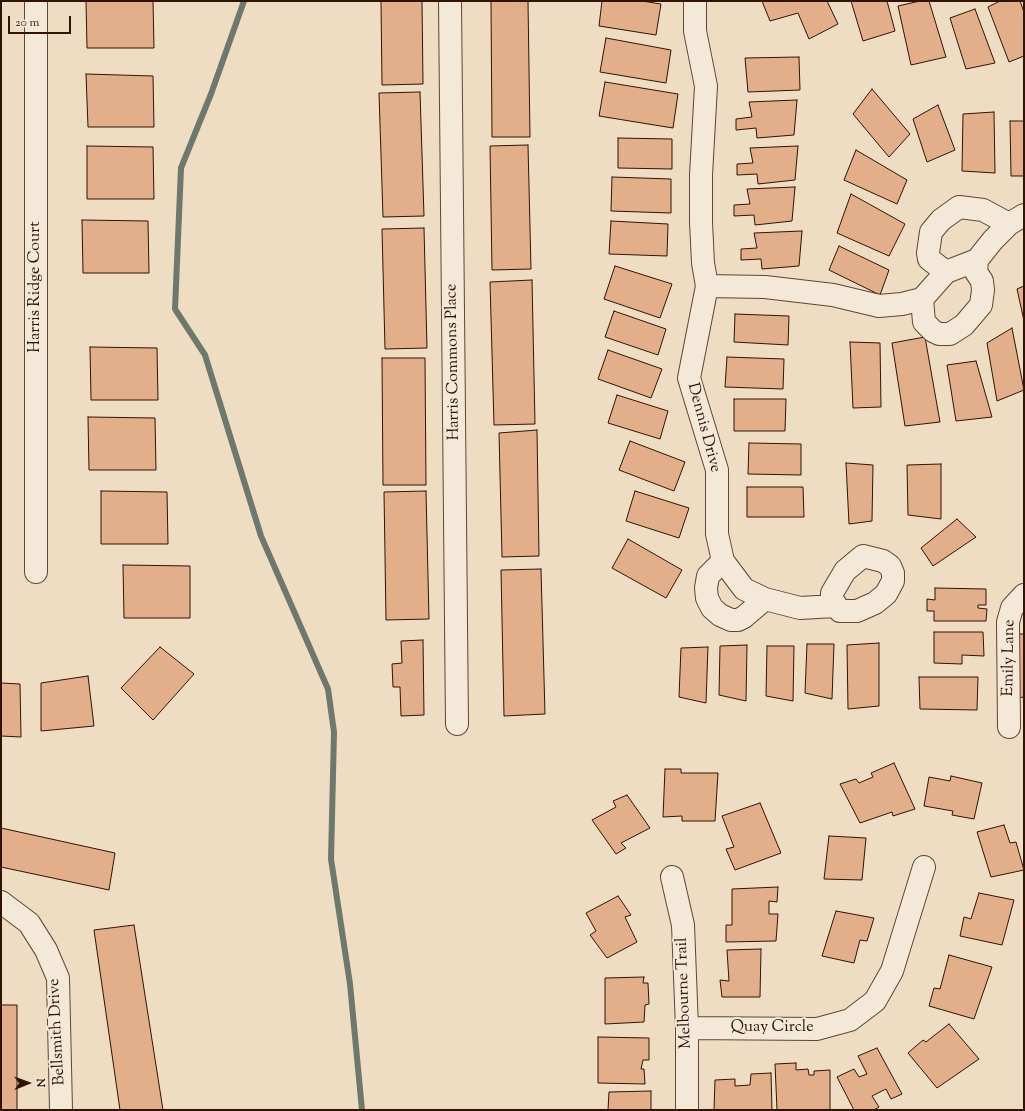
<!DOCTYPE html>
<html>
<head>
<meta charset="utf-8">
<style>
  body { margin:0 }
  #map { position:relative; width:1025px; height:1111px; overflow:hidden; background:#eedcc3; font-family:"Sorts Mill Goudy",serif }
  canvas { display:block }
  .frame { position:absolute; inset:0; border:2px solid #311303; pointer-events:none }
  .north { position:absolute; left:8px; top:1063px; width:40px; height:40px; -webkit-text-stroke:3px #f4e8d8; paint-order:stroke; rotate:89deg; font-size:11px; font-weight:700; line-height:16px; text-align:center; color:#311303 }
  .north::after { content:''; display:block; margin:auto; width:14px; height:18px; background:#311303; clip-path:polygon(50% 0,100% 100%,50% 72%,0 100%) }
  .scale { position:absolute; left:8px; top:16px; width:63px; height:18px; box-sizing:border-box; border:2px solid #311303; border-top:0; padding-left:5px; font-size:12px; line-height:14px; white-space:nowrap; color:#311303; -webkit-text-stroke:3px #f4e8d8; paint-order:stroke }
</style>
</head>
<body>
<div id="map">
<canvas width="1025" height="1111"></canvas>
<div class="frame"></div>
<div class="north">N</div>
<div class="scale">20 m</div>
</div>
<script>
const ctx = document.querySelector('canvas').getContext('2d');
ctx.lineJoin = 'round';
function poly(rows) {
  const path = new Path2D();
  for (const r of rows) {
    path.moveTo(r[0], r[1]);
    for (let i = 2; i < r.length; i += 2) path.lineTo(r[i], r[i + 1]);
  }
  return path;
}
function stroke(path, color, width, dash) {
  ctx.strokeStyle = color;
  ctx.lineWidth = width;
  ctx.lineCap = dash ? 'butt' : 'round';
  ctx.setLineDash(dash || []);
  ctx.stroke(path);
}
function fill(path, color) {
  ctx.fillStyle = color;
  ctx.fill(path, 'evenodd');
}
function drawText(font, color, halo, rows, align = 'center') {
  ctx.font = font + ' "Sorts Mill Goudy",serif';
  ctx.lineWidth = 4;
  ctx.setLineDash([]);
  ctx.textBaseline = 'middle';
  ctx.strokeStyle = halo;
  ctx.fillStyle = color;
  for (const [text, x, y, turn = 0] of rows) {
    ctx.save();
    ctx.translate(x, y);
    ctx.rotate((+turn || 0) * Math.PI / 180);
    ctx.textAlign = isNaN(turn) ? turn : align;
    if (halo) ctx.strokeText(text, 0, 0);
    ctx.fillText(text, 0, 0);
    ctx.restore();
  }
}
stroke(poly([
  [244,1,211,94,181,168,175,309,205,355,261,536,328,689,334,732,331,859,350,984,362,1110]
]), '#6f786d', 6);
const building = poly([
  [86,1,153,1,154,48,87,48,86,1],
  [381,1,422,1,423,84,382,85,381,1],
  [491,1,528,1,530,137,492,137,491,1],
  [602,1,642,1,661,4,656,35,599,26,602,1],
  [762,1,827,1,838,24,809,39,798,13,770,21,762,1],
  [851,1,887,1,895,31,863,41,851,1],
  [920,1,929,1,946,57,911,65,898,6,920,1],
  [1000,1,1020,1,1024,12,1024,56,1009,62,988,7,1000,1],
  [975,9,995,63,966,69,950,18,975,9],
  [606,38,671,50,666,83,600,72,606,38],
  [799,57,800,90,748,92,745,58,799,57],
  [86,74,153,76,154,127,88,127,86,74],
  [605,82,678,94,673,128,599,116,605,82],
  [872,89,910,134,889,157,853,114,872,89],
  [420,92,424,216,383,217,379,93,420,92],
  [797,100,794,135,757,138,756,128,736,130,736,119,752,117,749,102,797,100],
  [938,105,955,150,927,162,913,119,938,105],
  [994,112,995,173,962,171,963,114,994,112],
  [1010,121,1024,121,1024,176,1011,176,1010,121],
  [618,138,672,139,672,169,618,168,618,138],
  [528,145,531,269,492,270,490,146,528,145],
  [87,146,153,147,154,199,87,199,87,146],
  [798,146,795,180,758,184,757,174,737,175,737,164,753,163,750,148,798,146],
  [856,150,907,180,897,204,844,180,856,150],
  [612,177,671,179,671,213,611,211,612,177],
  [795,187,792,221,755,225,754,215,734,216,734,205,750,204,747,189,795,187],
  [851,194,905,224,889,256,837,233,851,194],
  [82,220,148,221,149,273,83,273,82,220],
  [611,221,668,224,667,256,609,254,611,221],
  [424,228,427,348,385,349,382,229,424,228],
  [802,231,799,266,762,269,761,259,741,260,741,249,757,248,754,233,802,231],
  [839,246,889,270,880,295,829,270,839,246],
  [615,266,672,284,660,318,604,299,615,266],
  [532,280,535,424,494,425,490,282,532,280],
  [1024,286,1024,321,1017,289,1024,286],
  [614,311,666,329,658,355,605,337,614,311],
  [735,314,789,316,788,345,734,342,735,314],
  [1012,328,1024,390,997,401,987,343,1012,328],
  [925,337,940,422,905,426,892,343,925,337],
  [850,342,880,343,881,407,853,408,850,342],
  [90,347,157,348,158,400,91,400,90,347],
  [608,350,662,369,651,398,598,379,608,350],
  [727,357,784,359,783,389,725,387,727,357],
  [382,358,425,358,426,485,383,485,382,358],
  [976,361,992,417,956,421,947,365,976,361],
  [617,395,668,411,660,439,608,423,617,395],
  [734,399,786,399,785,431,734,431,734,399],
  [88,417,155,418,156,470,89,470,88,417],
  [537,430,539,556,502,557,499,433,537,430],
  [630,441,685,462,674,491,619,470,630,441],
  [749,443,801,444,801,475,748,474,749,443],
  [846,463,873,465,872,521,849,524,846,463],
  [941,464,941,519,908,515,907,465,941,464],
  [747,487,803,487,804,517,747,517,747,487],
  [101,491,167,492,168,544,101,544,101,491],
  [426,491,429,619,386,620,384,492,426,491],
  [635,491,689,508,679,538,626,521,635,491],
  [957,519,976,537,933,566,921,548,957,519],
  [628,539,682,570,666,598,612,568,628,539],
  [123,565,190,566,190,618,124,618,123,565],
  [541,569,545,714,504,716,501,570,541,569],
  [935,588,986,589,986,605,978,605,978,608,987,609,986,621,934,621,934,611,927,611,927,599,935,600,935,588],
  [934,632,983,632,984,656,962,655,962,664,934,663,934,632],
  [1017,634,1024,634,1024,697,1017,698,1017,634],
  [423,640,424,715,401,716,400,687,393,687,392,664,402,663,401,641,423,640],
  [879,643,879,706,848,709,847,645,879,643],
  [807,644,834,644,832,699,805,693,807,644],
  [747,645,746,701,719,695,720,646,747,645],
  [767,646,794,646,793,701,766,696,767,646],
  [160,647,194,674,153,720,121,688,160,647],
  [708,647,706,703,679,697,681,648,708,647],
  [88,676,94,726,41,731,41,683,88,676],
  [919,677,978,677,977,710,920,709,919,677],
  [1,683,20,684,21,737,1,736,1,683],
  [894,763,915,809,893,816,892,812,860,823,840,784,856,779,859,783,873,777,871,773,894,763],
  [665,769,681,769,681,773,718,773,715,821,682,821,682,816,663,817,665,769],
  [951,776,982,783,974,819,952,815,953,811,924,806,929,777,950,781,951,776],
  [627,795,650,828,621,843,626,848,616,854,592,820,616,807,613,801,627,795],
  [760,803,781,853,735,870,726,849,734,847,722,816,760,803],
  [1004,825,1010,843,1016,842,1024,870,991,877,977,832,1004,825],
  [1,828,115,853,109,890,1,867,1,828],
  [829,836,866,838,862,880,824,879,829,836],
  [778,887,777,902,769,901,769,914,778,914,776,941,726,942,726,925,732,925,732,889,778,887],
  [979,893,1014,900,1002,945,960,936,964,917,971,919,979,893],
  [618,896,631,915,625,917,637,942,607,958,590,935,596,931,586,913,618,896],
  [836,911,874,918,867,941,860,940,854,963,822,956,836,911],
  [134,925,163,1110,120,1110,94,930,134,925],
  [761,949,760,997,722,997,720,980,729,981,727,950,761,949],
  [949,955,992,967,974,1019,929,1006,934,988,940,989,949,955],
  [644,977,643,983,648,983,649,1004,645,1005,644,1022,605,1024,605,978,644,977],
  [1,1005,17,1005,17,1110,1,1110,1,1005],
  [949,1024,979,1059,937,1088,908,1053,923,1040,926,1042,949,1024],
  [598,1037,649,1038,649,1060,643,1060,641,1069,644,1069,645,1084,598,1083,598,1037],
  [877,1048,902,1094,891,1099,886,1089,872,1096,879,1107,874,1110,854,1110,837,1077,854,1069,859,1077,867,1074,858,1056,877,1048],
  [796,1063,796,1070,808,1069,809,1075,814,1075,814,1071,830,1070,830,1110,777,1110,775,1064,796,1063],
  [771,1073,772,1110,714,1110,715,1080,735,1079,735,1086,750,1085,751,1074,771,1073],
  [651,1091,651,1110,608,1110,609,1092,651,1091]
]);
fill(building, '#e3ae8a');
stroke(building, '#311303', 1);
const minor = poly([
  [450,1,457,724],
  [695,1,695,31,706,86,701,175,701,222,703,263,707,286,689,378,717,470,717,534,723,561,744,589,765,599,800,608,835,606],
  [946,272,929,259,928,253,931,232,941,220,959,207,983,210,1009,224],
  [707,286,765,287,833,295,879,306,902,304,922,299,946,272,977,260,993,240,1009,224,1024,215],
  [922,299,924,322,933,331,939,334,950,334,964,325,981,305,983,290,982,281,976,272,977,260],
  [863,556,883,561,890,566,893,573,893,581,886,594,875,603,857,611,840,611,832,599,832,593,845,571,863,556],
  [723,561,708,576,706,588,707,598,712,608,720,615,731,620,738,620,744,617,765,599],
  [36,572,36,1],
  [1009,727,1008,622,1012,608,1024,595],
  [672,877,683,925,687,1028,687,1110],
  [1,902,29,923,46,950,58,978,61,1110],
  [687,1028,817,1029,850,1020,875,1001,892,971,924,867]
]);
stroke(minor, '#604533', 24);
stroke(minor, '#f4e8d8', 22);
drawText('16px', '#311303', '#f4e8d8', [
  ["Harris Ridge Court",36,287,-90],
  ["Harris Commons Place",454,362,-91],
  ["Dennis Drive",703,428,75],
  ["Emily Lane",1010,658,-89],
  ["Melbourne Trail",685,993,-92],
  ["Quay Circle",772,1028],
  ["Bellsmith Drive",58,1032,-93]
]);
</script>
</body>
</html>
